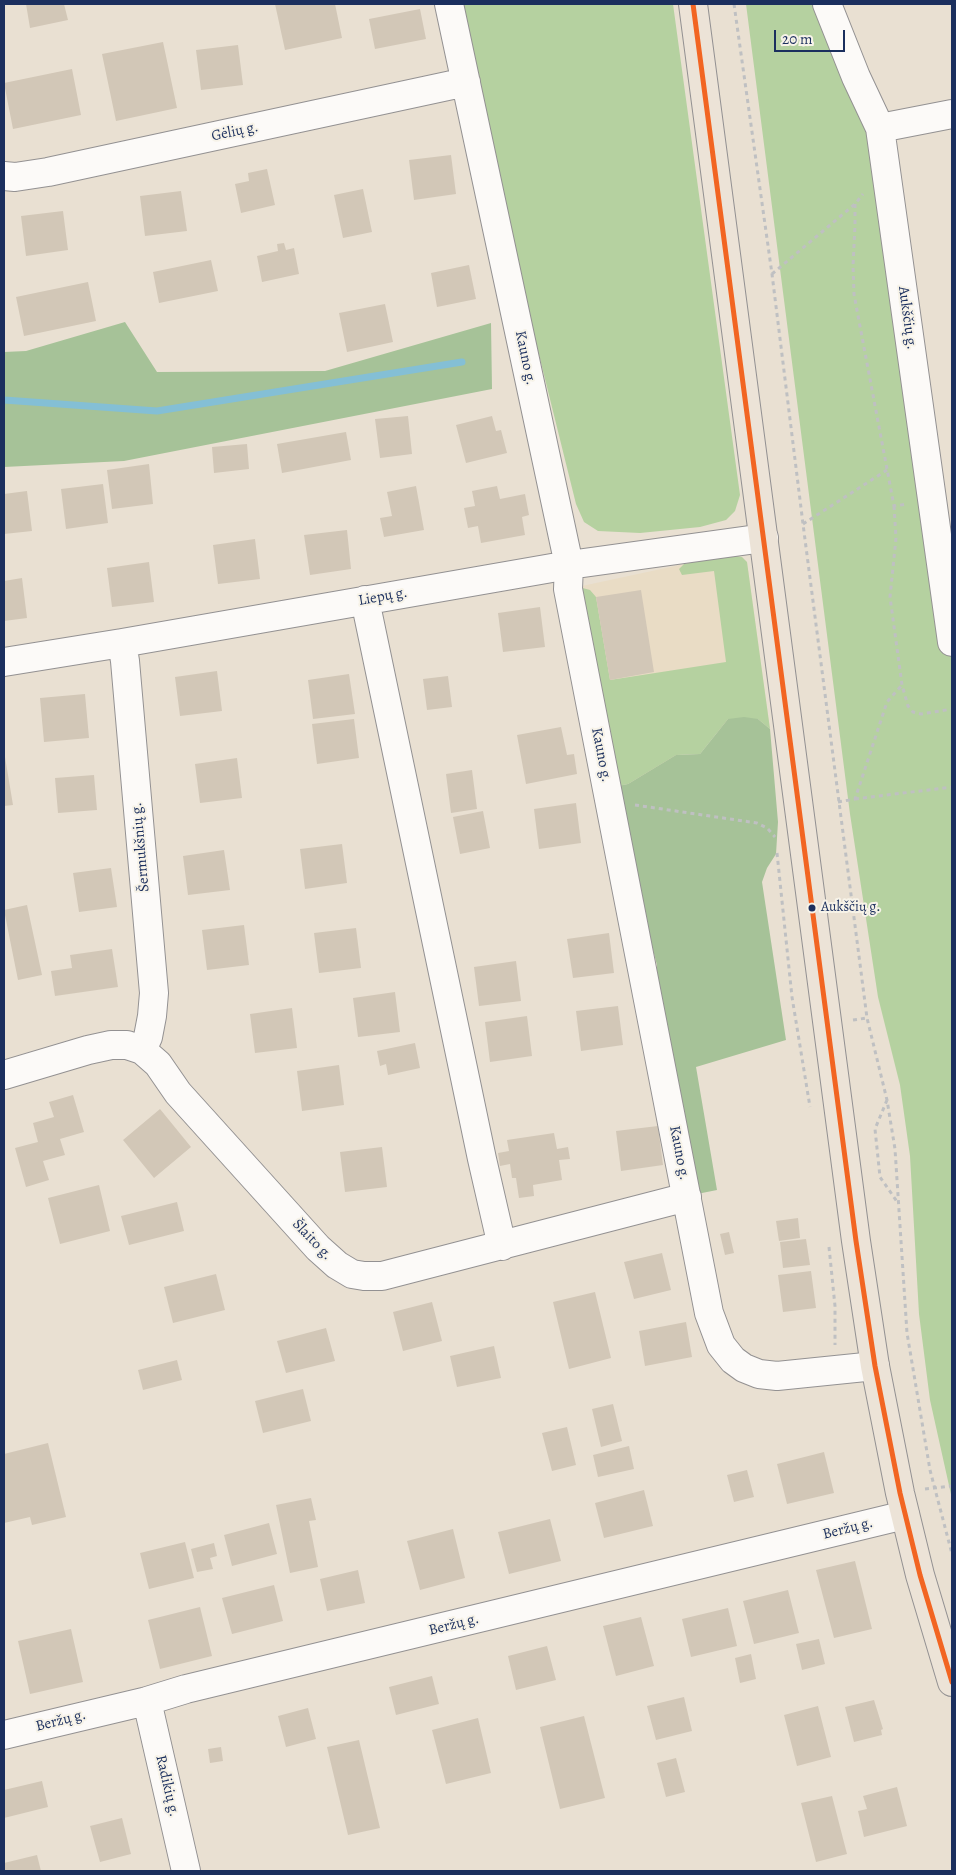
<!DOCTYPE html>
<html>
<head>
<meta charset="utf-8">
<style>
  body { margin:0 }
  #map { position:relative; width:956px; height:1875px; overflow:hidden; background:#e9e0d2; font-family:Alegreya,serif }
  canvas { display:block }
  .frame { position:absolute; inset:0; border:5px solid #1b2f5e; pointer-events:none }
  .scale { position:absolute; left:774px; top:30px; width:71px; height:22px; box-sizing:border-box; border:2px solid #1b2f5e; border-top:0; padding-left:6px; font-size:15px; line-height:18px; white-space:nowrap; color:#1b2f5e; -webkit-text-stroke:4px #f7f3e8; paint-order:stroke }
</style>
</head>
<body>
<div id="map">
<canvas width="956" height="1875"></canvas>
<div class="frame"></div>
<div class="scale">20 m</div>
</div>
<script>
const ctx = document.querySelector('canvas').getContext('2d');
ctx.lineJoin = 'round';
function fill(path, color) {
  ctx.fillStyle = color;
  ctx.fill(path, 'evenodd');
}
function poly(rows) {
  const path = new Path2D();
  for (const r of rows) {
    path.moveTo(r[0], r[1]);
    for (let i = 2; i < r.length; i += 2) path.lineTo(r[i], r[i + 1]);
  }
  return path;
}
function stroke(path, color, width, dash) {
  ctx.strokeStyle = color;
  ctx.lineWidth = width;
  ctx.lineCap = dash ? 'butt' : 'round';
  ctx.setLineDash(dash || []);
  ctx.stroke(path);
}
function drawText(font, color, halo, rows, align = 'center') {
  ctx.font = font + ' Alegreya,serif';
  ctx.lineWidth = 4;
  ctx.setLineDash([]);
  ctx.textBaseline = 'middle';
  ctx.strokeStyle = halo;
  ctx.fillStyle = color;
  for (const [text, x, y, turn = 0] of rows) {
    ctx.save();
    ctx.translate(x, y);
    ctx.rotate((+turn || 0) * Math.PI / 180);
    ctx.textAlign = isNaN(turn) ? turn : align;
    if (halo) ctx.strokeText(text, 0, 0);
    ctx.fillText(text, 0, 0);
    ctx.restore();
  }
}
fill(poly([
  [736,556,742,557,747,562,770,729,758,719,744,717,628,784,568,589,703,560]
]), '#e9dcc5');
fill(poly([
  [460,4,673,4,740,495,735,511,726,520,700,527,640,533,598,531,584,522,576,504,488,149],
  [746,4,827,4,880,128,952,642,952,1499,930,1400,919,1314,910,1156,900,1085,878,997,850,814],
  [736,556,742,557,747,562,770,729,758,719,728,719,700,754,676,755,628,784,607,788,579,587,590,590,596,597,610,680,726,662,714,571,682,575,679,569,684,564,703,560]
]), '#b5d1a0');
fill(poly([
  [125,322,157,372,325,371,491,323,492,389,124,461,4,467,4,352,26,351],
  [744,717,758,719,770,729,778,822,776,854,767,868,762,882,786,1040,696,1067,717,1190,697,1194,656,991,657,965,639,897,607,788,628,784,676,755,700,754,728,719]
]), '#a6c298');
stroke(poly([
  [4,400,157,411,462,362]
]), '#84bfd5', 7);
fill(poly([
  [26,4,64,4,68,20,30,28],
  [275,4,335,4,342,38,285,50],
  [420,9,426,39,375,49,369,19],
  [163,42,177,108,116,121,102,54],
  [238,45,243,85,201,90,196,50],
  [72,69,81,115,13,129,4,83],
  [451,155,456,194,414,200,409,160],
  [267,169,275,205,241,213,235,184,249,181,248,173],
  [363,189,372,232,343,238,334,195],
  [181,191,187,231,145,236,140,196],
  [63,211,68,250,26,256,21,216],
  [284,243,286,250,294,248,299,274,262,282,257,256,278,251,277,244],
  [211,260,218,291,159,303,153,272],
  [469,265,476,299,437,307,431,273],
  [88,282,96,321,24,336,16,297],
  [385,304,393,342,347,352,339,313],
  [408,416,412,454,380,458,375,419],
  [492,416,496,431,501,430,507,453,466,463,456,425],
  [346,432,351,460,282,473,277,444],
  [247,444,249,469,214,473,212,447],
  [149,464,153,504,112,509,107,470],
  [103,484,108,523,66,529,61,489],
  [416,486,424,530,384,537,380,518,392,516,387,492],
  [497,486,500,499,525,494,529,515,522,517,525,535,481,543,478,526,468,528,464,508,475,506,472,491],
  [27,491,32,531,4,534,4,494],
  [347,530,351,569,310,575,304,535],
  [255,539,260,579,218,584,213,545],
  [149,562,154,602,112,607,107,568],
  [22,578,27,618,4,621,4,581],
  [641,590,654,672,610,680,596,597],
  [540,607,545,647,503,652,498,613],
  [217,671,222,711,180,716,175,677],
  [349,674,355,714,313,719,308,680],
  [448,676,452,707,427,710,423,679],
  [85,694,89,738,44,742,40,698],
  [354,719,359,758,317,764,312,724],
  [561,727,567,755,574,754,577,774,526,784,517,735],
  [4,751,13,805,4,806],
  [237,758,242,798,200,803,195,764],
  [472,770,477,809,451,813,446,774],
  [94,775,97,810,58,813,55,778],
  [576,803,581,843,539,849,534,809],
  [483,811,490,848,460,854,453,817],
  [342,844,347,883,305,889,300,849],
  [224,850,230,890,188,895,183,856],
  [111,868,117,907,79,912,73,873],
  [27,905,42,975,18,980,4,910],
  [244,925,249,965,207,970,202,930],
  [356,928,361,968,319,973,314,933],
  [609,933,614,973,573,978,567,939],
  [112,949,118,987,55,996,51,971,72,968,70,955],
  [516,961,521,1001,479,1006,474,967],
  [395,992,400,1032,358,1037,353,998],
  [618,1006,623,1045,581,1051,576,1011],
  [292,1008,297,1048,255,1053,250,1014],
  [527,1016,532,1056,490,1062,485,1022],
  [415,1043,420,1068,388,1075,386,1064,380,1066,377,1051],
  [339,1065,344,1105,302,1111,297,1071],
  [73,1095,84,1132,60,1139,65,1155,43,1161,49,1180,26,1187,15,1148,38,1142,33,1123,54,1117,49,1102],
  [160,1109,191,1147,154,1178,123,1140],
  [658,1126,663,1165,621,1171,616,1131],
  [554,1133,557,1149,568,1147,570,1159,559,1160,562,1180,533,1185,534,1196,519,1198,516,1178,512,1178,510,1164,500,1166,498,1153,509,1151,507,1140],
  [382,1147,387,1187,345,1192,340,1152],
  [99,1185,110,1231,60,1244,48,1198],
  [177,1202,184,1231,129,1245,121,1216],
  [798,1218,800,1238,779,1241,776,1221],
  [729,1232,734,1253,725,1255,720,1234],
  [806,1239,810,1265,783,1268,780,1242],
  [662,1253,671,1290,634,1299,624,1262],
  [811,1271,816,1308,783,1312,778,1275],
  [216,1274,225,1310,173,1323,164,1287],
  [595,1292,611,1358,569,1369,553,1302],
  [432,1302,442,1341,403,1351,393,1312],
  [686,1322,692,1357,645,1366,639,1331],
  [326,1328,335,1361,286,1373,277,1341],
  [494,1346,501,1378,457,1387,450,1356],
  [177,1360,182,1380,143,1390,138,1370],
  [303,1389,311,1421,263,1433,255,1401],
  [613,1404,622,1441,601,1447,592,1409],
  [567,1427,576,1465,552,1471,542,1433],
  [48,1443,66,1517,32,1525,30,1517,4,1523,4,1454],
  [629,1446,634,1469,598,1477,593,1455],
  [824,1452,834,1493,787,1504,777,1464],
  [747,1470,754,1497,734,1502,727,1475],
  [644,1490,653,1526,604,1538,595,1503],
  [311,1498,316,1520,309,1521,318,1567,290,1573,276,1505],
  [550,1519,561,1561,509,1574,498,1532],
  [269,1523,277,1554,232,1566,224,1535],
  [453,1529,465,1578,420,1590,407,1541],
  [185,1542,194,1578,149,1589,140,1553],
  [214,1543,217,1556,210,1558,213,1569,197,1572,191,1549],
  [855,1561,872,1629,834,1638,816,1570],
  [358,1570,365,1603,327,1611,320,1579],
  [274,1585,283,1621,232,1634,222,1598],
  [788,1590,799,1633,754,1644,743,1601],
  [200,1607,212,1656,160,1669,148,1620],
  [728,1608,737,1646,691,1657,682,1619],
  [641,1617,654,1666,616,1676,603,1626],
  [71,1629,83,1682,30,1694,18,1641],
  [819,1639,825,1664,802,1670,796,1644],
  [547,1646,556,1680,516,1690,508,1656],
  [751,1654,756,1679,740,1683,735,1658],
  [432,1676,439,1704,396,1715,389,1687],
  [684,1697,692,1731,656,1740,647,1706],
  [874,1700,883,1729,881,1730,882,1735,854,1742,845,1707],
  [818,1706,831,1757,797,1766,784,1715],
  [308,1708,316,1739,286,1747,278,1716],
  [584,1716,605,1798,560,1809,540,1727],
  [478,1718,491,1773,446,1784,432,1730],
  [359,1740,380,1828,348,1835,327,1747],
  [221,1747,223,1761,210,1763,208,1749],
  [676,1758,685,1792,666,1797,657,1763],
  [42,1781,48,1807,4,1818,4,1790],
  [897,1787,907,1826,864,1837,858,1811,867,1809,863,1796],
  [832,1796,847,1854,816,1862,801,1803],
  [122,1818,131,1854,100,1862,90,1826],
  [37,1855,41,1871,4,1871,4,1863]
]), '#d2c7b7');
const minor = poly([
  [449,4,569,565,568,589,709,1313,721,1345,733,1360,744,1368,759,1374,777,1376,875,1366],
  [827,4,856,77,880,128,952,642],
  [880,128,952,114],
  [4,176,15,177,48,172,466,82],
  [365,600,482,1159,502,1246],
  [122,643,125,661,154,993,152,1016,148,1037,142,1050],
  [4,662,122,643,569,565,764,538],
  [4,1075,88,1050,111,1045,127,1045,142,1050,158,1064,178,1093,318,1248,337,1265,352,1274,364,1276,382,1276,687,1197],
  [147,1701,186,1871],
  [4,1735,147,1701,186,1689,905,1515]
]);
const major = poly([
  [693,4,856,1241,875,1366,900,1493,920,1575,952,1682]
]);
stroke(minor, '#939192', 30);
stroke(major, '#939192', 30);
stroke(poly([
  [734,4,772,274,803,524,867,1018,887,1100,895,1149,907,1333,930,1470,952,1554],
  [855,204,855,225,853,266,854,294,859,321,894,506,908,504],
  [772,274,855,204,863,194],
  [894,506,896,538,890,597,902,685,908,706,913,712,921,714,952,709],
  [803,524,887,470],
  [855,799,952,787],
  [838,802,855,799,887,702,902,685],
  [635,805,757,823,767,828,775,837],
  [777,853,792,997,810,1107],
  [853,1020,867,1018],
  [887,1100,875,1129,880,1177,898,1203],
  [829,1247,835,1306,835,1345],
  [925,1489,952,1486]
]), '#bfc0c2', 3, [4, 4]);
stroke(minor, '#fcfaf8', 28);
stroke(major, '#ece3d7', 28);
stroke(poly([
  [693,4,856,1241,875,1366,900,1493,920,1575,952,1682]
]), '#f26522', 5);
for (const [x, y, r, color] of [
  [812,908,4.5,"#1b2f5e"]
]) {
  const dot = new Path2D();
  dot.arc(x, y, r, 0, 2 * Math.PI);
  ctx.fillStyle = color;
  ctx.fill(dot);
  stroke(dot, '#f7f3e8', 2);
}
drawText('14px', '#1b2f5e', '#f7f3e8', [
  ["Aukščių g.",821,908]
], 'left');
drawText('15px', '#1b2f5e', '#f7f3e8', [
  ["Gėlių g.",235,132,-12],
  ["Aukščių g.",907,318,82],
  ["Kauno g.",525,358,78],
  ["Liepų g.",383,597,-10],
  ["Kauno g.",601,755,79],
  ["Šermukšnių g.",141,847,-95],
  ["Kauno g.",679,1153,79],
  ["Šlaito g.",312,1240,46],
  ["Beržų g.",848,1529,-14],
  ["Beržų g.",454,1625,-14],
  ["Beržų g.",61,1721,-14],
  ["Radikių g.",167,1786,77]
]);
</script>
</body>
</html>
